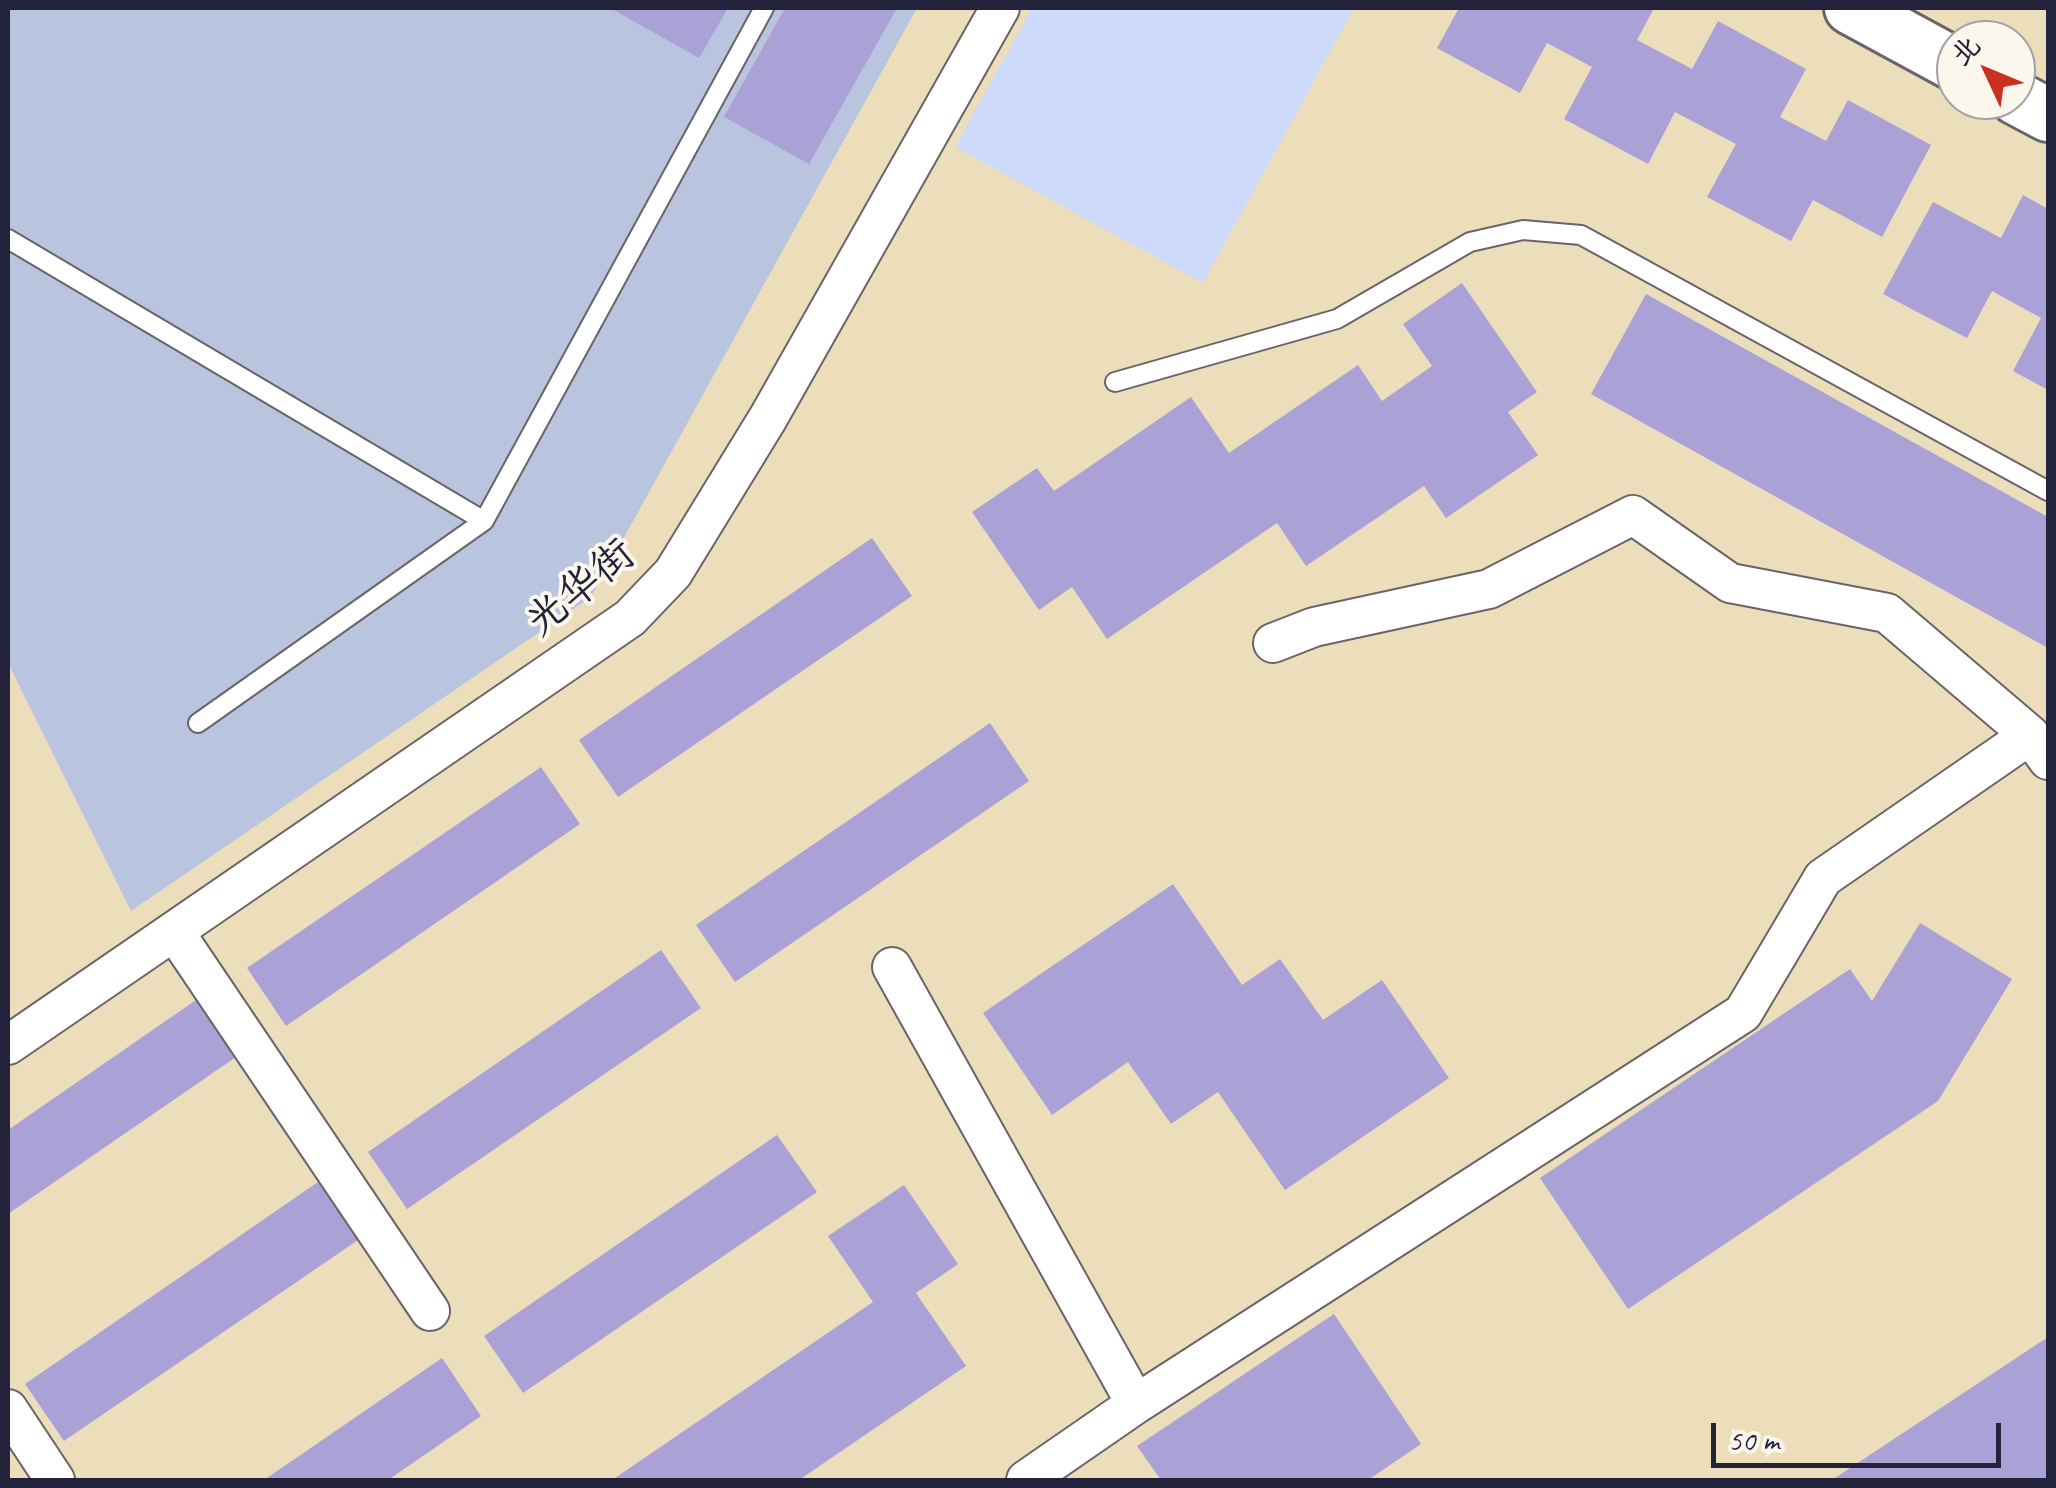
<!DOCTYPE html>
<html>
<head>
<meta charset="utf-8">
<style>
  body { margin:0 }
  #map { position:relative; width:2056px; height:1488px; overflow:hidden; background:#ecdebb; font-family:Caveat,"LXGW WenKai TC",sans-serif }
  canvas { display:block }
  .frame { position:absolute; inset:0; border:10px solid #22223b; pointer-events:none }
  .north { position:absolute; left:1936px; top:20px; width:100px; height:100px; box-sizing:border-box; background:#fbf7ec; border:2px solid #a4a2a5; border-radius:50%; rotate:314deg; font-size:28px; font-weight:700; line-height:40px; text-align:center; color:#22223b }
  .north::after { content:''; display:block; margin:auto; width:35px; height:45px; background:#c8321e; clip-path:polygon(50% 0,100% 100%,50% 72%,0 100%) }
  .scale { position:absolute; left:1711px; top:1423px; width:290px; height:45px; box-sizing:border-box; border:5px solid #22223b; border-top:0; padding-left:12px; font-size:30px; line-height:35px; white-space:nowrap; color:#22223b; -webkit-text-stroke:8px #fbf7ec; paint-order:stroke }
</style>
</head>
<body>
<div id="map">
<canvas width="2056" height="1488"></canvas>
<div class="frame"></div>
<div class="north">北</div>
<div class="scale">50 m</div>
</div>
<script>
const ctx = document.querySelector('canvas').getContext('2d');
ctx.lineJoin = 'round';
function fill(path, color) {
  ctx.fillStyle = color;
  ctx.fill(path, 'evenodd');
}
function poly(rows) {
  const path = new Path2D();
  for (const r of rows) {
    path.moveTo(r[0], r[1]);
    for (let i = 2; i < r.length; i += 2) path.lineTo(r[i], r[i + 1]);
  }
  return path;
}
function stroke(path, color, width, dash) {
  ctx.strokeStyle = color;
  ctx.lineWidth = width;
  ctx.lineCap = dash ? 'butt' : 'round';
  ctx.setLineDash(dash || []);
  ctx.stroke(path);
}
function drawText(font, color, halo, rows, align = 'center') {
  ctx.font = font + ' Caveat,"LXGW WenKai TC",sans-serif';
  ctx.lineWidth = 8;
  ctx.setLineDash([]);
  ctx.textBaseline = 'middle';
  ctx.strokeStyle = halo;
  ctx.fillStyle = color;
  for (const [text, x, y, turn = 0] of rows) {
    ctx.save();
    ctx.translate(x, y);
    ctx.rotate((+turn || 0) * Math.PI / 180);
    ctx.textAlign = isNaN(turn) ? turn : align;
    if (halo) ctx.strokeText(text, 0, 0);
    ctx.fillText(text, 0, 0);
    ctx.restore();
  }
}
fill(poly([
  [1032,8,1354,8,1203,283,955,147]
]), '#cedafa');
fill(poly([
  [8,8,917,8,591,597,131,911,8,663]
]), '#b9c4de');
fill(poly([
  [610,8,728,8,699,58],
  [785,8,897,8,809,164,724,117],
  [1459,8,1654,8,1637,40,1692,69,1718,21,1806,69,1780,117,1826,141,1848,100,1931,145,1882,237,1813,200,1791,241,1707,197,1736,144,1675,112,1648,164,1564,119,1592,67,1547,43,1520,93,1437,48],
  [2023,195,2048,209,2048,390,2013,371,2041,318,1992,291,1967,338,1883,294,1933,202,2001,238],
  [1462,283,1537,392,1508,412,1538,455,1446,518,1424,486,1306,566,1277,523,1107,639,1072,587,1039,610,972,512,1037,468,1054,491,1191,397,1229,453,1358,365,1382,401,1432,366,1403,324],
  [1646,294,2048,517,2048,648,1591,394],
  [872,538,912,596,618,797,579,740],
  [990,723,1029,781,735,982,696,925],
  [541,767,580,824,286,1026,247,968],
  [1173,884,1242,985,1280,959,1323,1020,1382,980,1449,1078,1285,1190,1218,1092,1171,1124,1128,1062,1052,1115,983,1013],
  [1920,923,2012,979,1938,1101,1628,1309,1540,1178,1850,969,1872,1001],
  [661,950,701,1008,407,1209,368,1152],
  [196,1000,236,1057,8,1214,8,1130],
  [777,1135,817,1192,523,1393,484,1336],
  [318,1182,358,1240,64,1441,25,1384],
  [904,1185,958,1264,916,1293,966,1366,799,1480,612,1480,873,1302,828,1236],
  [1334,1314,1421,1444,1368,1480,1161,1480,1137,1446],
  [2048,1337,2048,1480,1832,1480],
  [442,1358,481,1416,388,1480,264,1480]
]), '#aaa1d6');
const lane = poly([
  [8,239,484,521],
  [1115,382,1337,319,1470,242,1523,230,1581,235,2048,491],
  [198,723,484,521,764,8]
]);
const street = poly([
  [1273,643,1314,627,1489,589,1633,515,1730,583,1887,613,2030,735,2048,760],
  [174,931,430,1311],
  [892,967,1136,1404,1026,1480],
  [8,1045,630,618,673,573,768,418,1000,8],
  [1136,1404,1743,1013,1823,878,2030,735],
  [8,1409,55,1480]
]);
const secondary = poly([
  [1851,8,1956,65],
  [2016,98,2048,115]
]);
stroke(lane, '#696468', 22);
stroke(street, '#696468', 42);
stroke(secondary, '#696468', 58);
stroke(lane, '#fff', 18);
stroke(street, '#fff', 38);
stroke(secondary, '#fff', 52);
drawText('42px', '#22223b', '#fbf7ec', [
  ["光华街",581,589,-39]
]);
</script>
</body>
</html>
